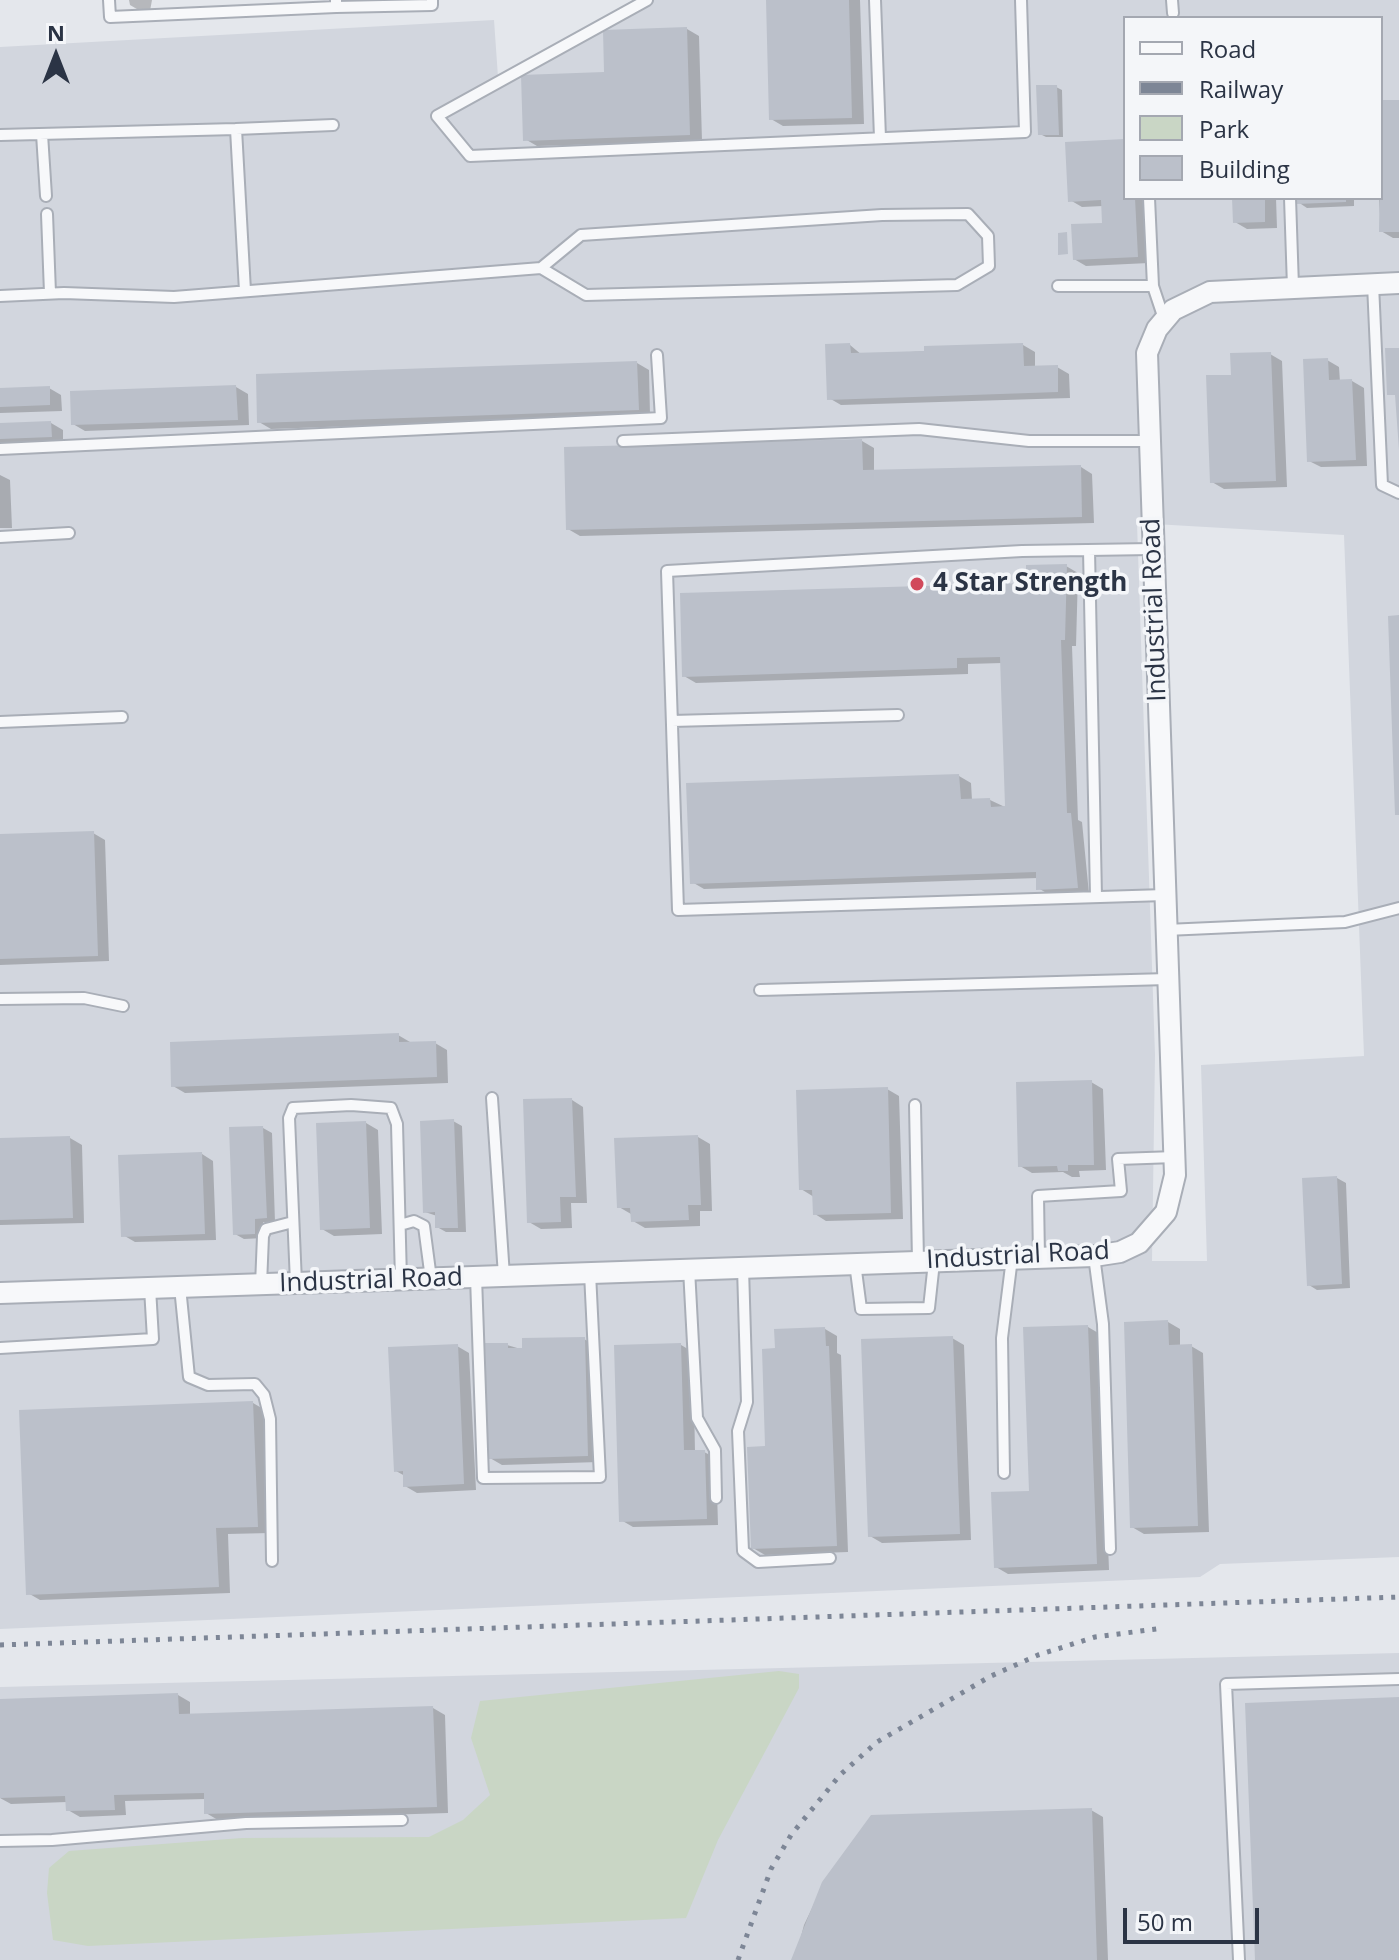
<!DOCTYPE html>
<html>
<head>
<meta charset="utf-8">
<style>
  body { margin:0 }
  #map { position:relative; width:1399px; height:1960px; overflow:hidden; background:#e4e7ec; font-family:"Open Sans",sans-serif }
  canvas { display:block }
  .legend { position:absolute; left:1123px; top:16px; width:260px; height:184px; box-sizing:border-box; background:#f4f6f9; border:2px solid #a4a8b1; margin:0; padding:10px 14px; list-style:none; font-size:24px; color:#2b3445 }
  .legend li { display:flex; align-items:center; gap:16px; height:40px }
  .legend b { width:40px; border:2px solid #a4a8b1 }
  .north { position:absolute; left:16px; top:16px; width:80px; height:80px; -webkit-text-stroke:6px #f4f6f9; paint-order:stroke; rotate:0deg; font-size:22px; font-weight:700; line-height:32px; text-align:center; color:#2b3445 }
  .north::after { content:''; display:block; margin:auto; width:28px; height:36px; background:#2b3445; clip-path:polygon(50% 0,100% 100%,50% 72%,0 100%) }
  .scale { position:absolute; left:1123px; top:1908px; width:136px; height:36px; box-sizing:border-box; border:4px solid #2b3445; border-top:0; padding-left:10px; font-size:24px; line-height:28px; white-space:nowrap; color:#2b3445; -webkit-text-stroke:6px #f4f6f9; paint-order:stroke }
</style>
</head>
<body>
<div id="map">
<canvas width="1399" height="1960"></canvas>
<ul class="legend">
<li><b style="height:10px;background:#f7f8fa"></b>Road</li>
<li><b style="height:10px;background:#7d8696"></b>Railway</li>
<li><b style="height:22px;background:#c9d6c5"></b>Park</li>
<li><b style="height:22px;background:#bbc0ca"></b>Building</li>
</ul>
<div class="north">N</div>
<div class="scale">50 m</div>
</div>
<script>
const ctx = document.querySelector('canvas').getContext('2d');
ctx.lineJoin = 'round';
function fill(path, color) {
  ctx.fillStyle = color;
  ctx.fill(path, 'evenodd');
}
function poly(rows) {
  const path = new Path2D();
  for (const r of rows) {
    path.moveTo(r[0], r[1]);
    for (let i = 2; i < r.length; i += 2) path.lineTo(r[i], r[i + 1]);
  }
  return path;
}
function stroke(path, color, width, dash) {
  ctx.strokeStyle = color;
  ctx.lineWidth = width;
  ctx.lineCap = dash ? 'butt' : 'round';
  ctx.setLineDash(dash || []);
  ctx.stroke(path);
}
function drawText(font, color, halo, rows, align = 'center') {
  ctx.font = font + ' "Open Sans",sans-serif';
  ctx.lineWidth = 7;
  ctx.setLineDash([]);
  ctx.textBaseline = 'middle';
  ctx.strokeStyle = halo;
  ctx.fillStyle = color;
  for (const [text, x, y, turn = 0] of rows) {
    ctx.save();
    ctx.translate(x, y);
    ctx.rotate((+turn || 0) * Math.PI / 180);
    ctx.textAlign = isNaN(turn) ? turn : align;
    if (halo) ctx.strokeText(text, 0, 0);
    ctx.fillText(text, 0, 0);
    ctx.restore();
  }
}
fill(poly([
  [638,0,1399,0,1399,1557,1220,1564,1200,1577,0,1629,0,47,494,20,498,77],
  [1125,18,1381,18,1381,198,1125,198],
  [1137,523,1344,535,1364,1056,1201,1065,1207,1261,1152,1261,1155,1055],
  [1399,1653,1399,1960,0,1960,0,1687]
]), '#d2d6de');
fill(poly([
  [779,1671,799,1674,799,1688,718,1840,686,1918,88,1946,53,1940,47,1893,49,1868,69,1851,242,1838,429,1837,463,1820,490,1795,471,1738,480,1701]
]), '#c9d6c5');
fill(poly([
  [129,0,152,0,150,11,142,12,130,5],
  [768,0,860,0,864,124,783,126,771,119],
  [687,29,699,36,702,141,537,146,525,139,606,74],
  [1056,87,1062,90,1063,137,1046,137,1040,134],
  [1399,102,1399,238,1393,238,1381,231,1379,198],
  [1125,141,1125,198,1146,198,1149,263,1086,266,1074,259,1104,225,1103,206,1082,207,1070,200],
  [1234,198,1276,198,1277,228,1247,229,1235,222],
  [1298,198,1354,198,1354,206,1307,208,1298,202],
  [850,345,862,355,1023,345,1035,352,1035,368,1057,367,1069,374,1070,398,841,405,829,398],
  [1270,354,1282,361,1287,487,1224,489,1212,482,1233,377],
  [1327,360,1339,367,1340,382,1352,381,1364,388,1367,466,1321,467,1309,461],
  [637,363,649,370,650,415,271,429,259,422],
  [236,387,248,394,249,425,85,431,73,424],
  [49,388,61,395,62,411,0,413,0,390],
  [51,423,63,430,63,443,0,445,0,425],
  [862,441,874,448,874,472,1081,467,1092,474,1094,523,580,536,568,529],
  [0,475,10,480,12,528,0,528],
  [1066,566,1078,573,1076,646,1072,646,1078,820,1082,822,1089,894,1050,895,1038,888,1038,878,704,889,692,882,959,776,971,783,972,800,990,800,1007,808,1002,663,968,664,968,674,696,683,684,676,1028,585],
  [93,833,105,840,109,961,0,965,0,836],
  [398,1035,410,1042,435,1043,447,1050,448,1083,185,1093,173,1086],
  [1091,1082,1103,1089,1106,1170,1079,1171,1080,1177,1072,1177,1063,1172,1032,1173,1020,1166],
  [887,1089,899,1096,903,1219,826,1221,815,1214,814,1197,801,1189],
  [572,1100,583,1107,587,1203,571,1203,572,1228,541,1229,529,1222],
  [453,1121,462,1126,466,1232,446,1232,437,1227,437,1216,425,1212],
  [366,1123,378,1130,382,1234,334,1236,322,1229],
  [263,1128,272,1133,275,1222,263,1222,264,1238,244,1239,235,1234],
  [698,1137,710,1144,712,1211,700,1211,700,1226,645,1228,633,1221,631,1214,619,1207],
  [70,1138,82,1145,84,1223,0,1225,0,1140],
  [202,1154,213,1161,216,1240,135,1242,123,1235],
  [1337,1178,1346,1183,1350,1288,1317,1290,1309,1285],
  [1168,1322,1180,1329,1180,1346,1191,1346,1203,1353,1209,1532,1144,1534,1132,1527],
  [1088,1327,1100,1334,1109,1570,1008,1574,996,1567,1031,1492],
  [825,1329,837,1336,837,1353,841,1355,848,1552,765,1555,753,1548,777,1350],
  [952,1338,964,1345,971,1540,882,1543,870,1536],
  [584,1339,596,1346,599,1462,502,1465,490,1458,507,1345,524,1350],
  [681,1345,693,1352,695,1452,704,1452,716,1458,718,1525,633,1527,621,1520],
  [457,1346,469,1353,476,1490,417,1493,405,1486,405,1476,396,1471],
  [253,1403,265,1410,270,1533,228,1534,230,1593,40,1600,28,1593],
  [178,1695,190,1702,190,1716,433,1708,445,1715,448,1813,218,1820,206,1813,206,1799,125,1801,126,1815,80,1817,68,1810,67,1802,11,1804,0,1798,0,1701],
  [1091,1810,1103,1817,1108,1960,795,1960,804,1925,824,1883]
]), '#0003');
fill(poly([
  [766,0,849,0,852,118,769,120],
  [687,27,690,135,523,141,521,75,604,72,603,30],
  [1036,85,1057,85,1059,135,1038,135],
  [1381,100,1399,100,1399,232,1379,232],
  [1125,139,1125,198,1135,198,1138,257,1073,260,1071,224,1102,223,1101,200,1068,202,1065,142],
  [1232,198,1265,198,1265,222,1233,223],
  [1296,198,1346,198,1346,202,1296,204],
  [1067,232,1068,254,1058,255,1058,233],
  [850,343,851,353,924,351,924,346,1023,343,1024,366,1058,365,1058,392,827,400,825,344],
  [1385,348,1399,348,1399,450,1395,395,1387,395],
  [1271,352,1276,481,1210,483,1206,375,1231,375,1230,353],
  [1328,358,1329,380,1352,379,1356,460,1307,462,1303,359],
  [637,361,639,410,257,423,256,374],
  [236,385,238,420,71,425,70,391],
  [50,386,50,405,0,407,0,388],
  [51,421,52,437,0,439,0,423],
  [862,439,863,470,1081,465,1082,517,566,530,564,447],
  [1067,564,1065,640,1061,640,1067,813,1071,813,1078,888,1036,890,1036,872,690,884,686,783,959,774,961,799,990,798,991,807,1005,806,1000,657,957,658,957,668,682,677,680,593,1026,583,1026,565],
  [1399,615,1399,815,1395,815,1388,616],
  [94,831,98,956,0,959,0,834],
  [399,1033,399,1042,436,1041,437,1077,171,1087,170,1042],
  [1092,1080,1094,1165,1068,1165,1068,1171,1058,1171,1057,1166,1018,1167,1016,1082],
  [888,1087,891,1213,813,1215,812,1190,799,1190,796,1090],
  [572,1098,576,1197,560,1197,561,1222,527,1223,523,1099],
  [454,1119,458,1228,435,1228,435,1212,423,1213,420,1121],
  [366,1121,370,1228,320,1230,316,1123],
  [263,1126,267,1218,255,1219,255,1234,233,1235,229,1127],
  [698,1135,701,1205,688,1205,689,1220,631,1222,630,1208,617,1208,614,1138],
  [70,1136,73,1218,0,1220,0,1138],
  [202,1152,205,1234,121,1237,118,1155],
  [1337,1176,1342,1284,1307,1286,1302,1178],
  [1168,1320,1169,1345,1192,1344,1198,1526,1130,1528,1124,1322],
  [1088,1325,1097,1564,994,1568,991,1492,1029,1491,1023,1327],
  [825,1327,826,1346,829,1346,837,1546,751,1549,747,1447,765,1446,762,1349,775,1348,774,1329],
  [953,1336,960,1534,868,1537,861,1339],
  [585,1337,588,1456,488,1459,485,1343,508,1343,508,1348,522,1348,522,1338],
  [681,1343,684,1450,705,1450,707,1519,619,1522,614,1345],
  [458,1344,464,1484,403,1487,403,1471,394,1472,388,1347],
  [253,1401,258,1527,216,1528,219,1587,26,1595,19,1410],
  [178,1693,179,1714,433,1706,437,1807,204,1814,204,1793,114,1795,115,1810,66,1811,65,1796,0,1798,0,1699],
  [1399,1697,1399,1960,1255,1960,1245,1703],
  [1092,1808,1097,1960,791,1960,822,1882,871,1815]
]), '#bbc0ca');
const service = poly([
  [109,0,110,17,336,7],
  [336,0,336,7,432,5,432,0],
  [647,0,437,116,470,156,1025,132,1021,0],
  [875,0,880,138],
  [1172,0,1173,13],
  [42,134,46,196],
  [0,135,236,129],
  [1149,198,1153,286,1164,319],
  [1290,198,1293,287],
  [47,214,50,293],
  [1373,284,1382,485,1399,493],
  [1058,286,1153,286],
  [245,291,236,129,333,125],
  [0,296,64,293,174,297,541,268,581,235,882,215,968,214,988,236,989,266,957,285,586,295,541,268],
  [623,441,919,429,1029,441,1148,441],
  [0,449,661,418,657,355],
  [0,537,69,533],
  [1152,549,1022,551,667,571,678,910,1165,895],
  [1089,550,1096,897],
  [672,721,898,715],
  [0,722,122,717],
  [1166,930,1345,922,1399,908],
  [760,990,1168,979],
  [0,999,84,998,123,1006],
  [492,1098,504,1276],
  [915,1105,918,1261],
  [400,1225,414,1221,424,1226,431,1279],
  [1094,1256,1103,1324,1110,1549],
  [1039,1258,1038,1196,1121,1191,1118,1159,1175,1157],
  [855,1263,861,1309,929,1308,934,1262],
  [743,1268,747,1402,738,1431,743,1551,758,1562,830,1558],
  [689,1269,697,1418,715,1450,716,1498],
  [476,1277,483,1478,600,1477,590,1273],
  [296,1283,289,1118,293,1108,351,1105,391,1108,397,1124,401,1280],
  [261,1285,263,1236,266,1229,293,1222],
  [180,1287,189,1377,208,1385,255,1384,264,1395,270,1419,272,1561],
  [0,1348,153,1339,150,1288],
  [1004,1473,1002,1338,1012,1258],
  [0,1841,52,1840,246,1823,402,1820],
  [1239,1960,1226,1684,1399,1679]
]);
const minor = poly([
  [0,1293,1094,1256,1120,1252,1139,1243,1166,1212,1175,1175,1147,353,1157,329,1173,310,1210,292,1399,283]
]);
stroke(service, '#a9aeb7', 14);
stroke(minor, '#a9aeb7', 24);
stroke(service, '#f7f8fa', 10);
stroke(minor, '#f7f8fa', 20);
stroke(poly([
  [0,1645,1399,1597],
  [738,1960,771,1869,791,1835,840,1775,877,1742,991,1676,1038,1655,1095,1637,1164,1628]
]), '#7d8696', 5, [4, 8]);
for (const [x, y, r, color] of [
  [917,584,8,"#d1495b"]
]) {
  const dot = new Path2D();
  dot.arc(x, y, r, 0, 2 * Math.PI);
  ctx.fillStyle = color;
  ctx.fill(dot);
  stroke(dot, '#f4f6f9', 3);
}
drawText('bold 26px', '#2b3445', '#f4f6f9', [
  ["4 Star Strength",933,584]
], 'left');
drawText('26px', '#2b3445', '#f4f6f9', [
  ["Industrial Road",1155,610,-92],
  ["Industrial Road",1018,1256,-3],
  ["Industrial Road",371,1281,-2]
]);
</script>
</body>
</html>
